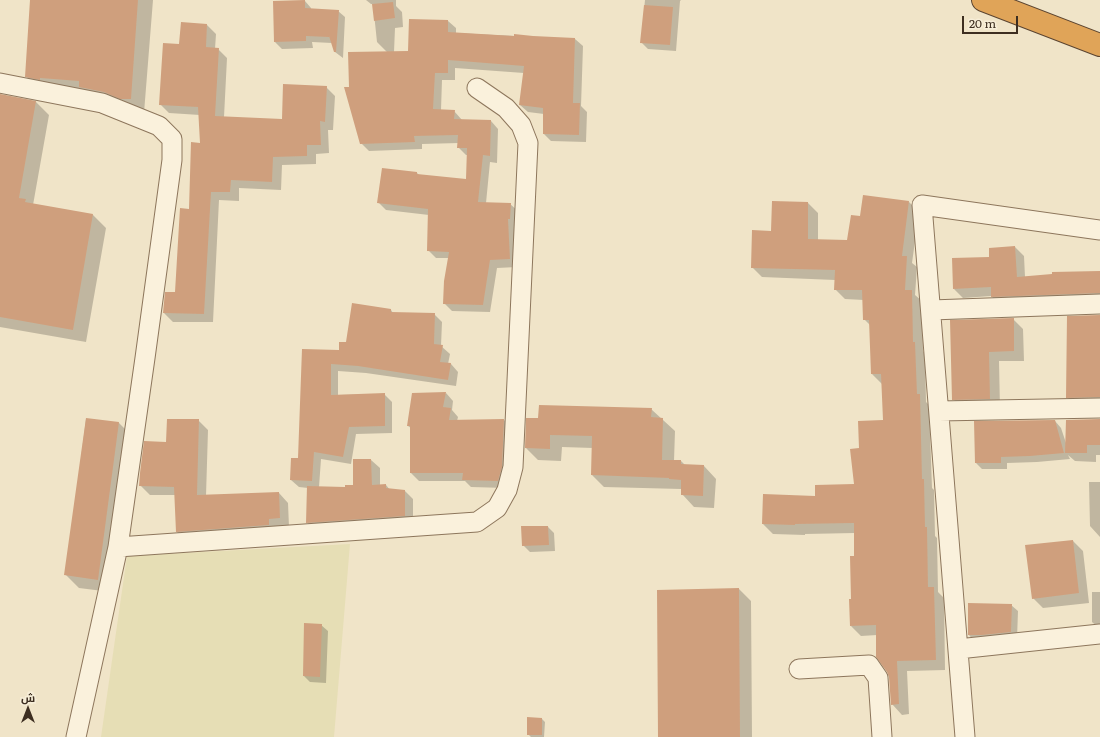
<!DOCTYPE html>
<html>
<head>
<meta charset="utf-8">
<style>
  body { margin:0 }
  #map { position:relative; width:1100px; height:737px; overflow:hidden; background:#f0e4c8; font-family:Literata,Cairo,serif }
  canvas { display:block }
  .north { position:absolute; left:8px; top:689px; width:40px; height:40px; -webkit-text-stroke:3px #f7eed8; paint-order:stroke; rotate:0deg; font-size:11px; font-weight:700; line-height:16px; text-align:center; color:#3d2e20 }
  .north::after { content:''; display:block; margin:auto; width:14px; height:18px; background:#3d2e20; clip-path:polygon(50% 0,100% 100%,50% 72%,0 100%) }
  .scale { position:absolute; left:962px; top:16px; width:56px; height:18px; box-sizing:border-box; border:2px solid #3d2e20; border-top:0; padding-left:5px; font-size:12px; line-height:14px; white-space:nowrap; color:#3d2e20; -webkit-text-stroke:3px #f7eed8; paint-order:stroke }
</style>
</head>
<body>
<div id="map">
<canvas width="1100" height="737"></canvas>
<div class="north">ش</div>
<div class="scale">20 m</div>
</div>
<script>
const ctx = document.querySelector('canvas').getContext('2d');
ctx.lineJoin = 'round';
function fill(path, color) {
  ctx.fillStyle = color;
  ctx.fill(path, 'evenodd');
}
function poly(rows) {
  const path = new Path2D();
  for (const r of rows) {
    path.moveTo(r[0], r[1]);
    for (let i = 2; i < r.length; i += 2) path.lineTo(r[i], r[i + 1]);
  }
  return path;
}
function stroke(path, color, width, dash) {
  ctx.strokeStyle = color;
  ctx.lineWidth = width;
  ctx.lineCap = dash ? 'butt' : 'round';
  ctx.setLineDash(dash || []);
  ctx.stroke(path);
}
fill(poly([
  [350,544,334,737,101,737,127,556]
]), '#e6deb5');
fill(poly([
  [31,0,153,0,144,113,40,90,26,76],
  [366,0,396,0,396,6,402,12,403,27,395,28,394,52,409,52,410,20,448,21,456,28,456,33,575,39,583,46,581,106,587,112,586,142,551,141,544,134,544,114,528,112,520,105,524,73,455,68,455,80,442,80,441,110,454,111,462,120,491,121,498,129,497,163,490,162,486,203,510,204,518,211,517,267,497,268,490,312,452,311,444,303,449,258,436,258,428,250,429,215,386,210,378,202,417,173,419,175,467,180,468,155,466,155,458,147,459,143,422,144,422,149,369,151,361,143,387,52,377,42,373,4,371,4],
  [645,0,681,0,680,1,676,51,648,49,641,42],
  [305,1,311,8,311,9,338,11,345,17,343,58,335,52,332,43,312,42,313,48,282,49,275,42],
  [207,25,216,34,215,49,218,49,227,58,224,117,283,120,326,87,335,96,333,130,328,130,329,153,316,154,316,164,282,165,281,190,239,188,239,201,219,200,213,322,173,322,164,313,176,293,201,144,200,115,169,113,160,104,180,45],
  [0,95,36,102,49,115,33,205,93,215,106,228,86,342,0,327],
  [909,202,919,212,912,263,917,267,915,295,922,301,923,351,925,353,926,402,929,405,932,488,934,490,935,536,937,538,938,592,944,598,945,670,907,671,909,714,902,715,892,704,890,677,877,635,861,636,851,626,855,557,855,533,805,534,805,535,773,534,763,524,816,497,855,485,860,449,884,421,882,384,872,374,870,325,864,319,864,300,845,299,835,289,835,280,762,277,752,267,772,232,808,203,818,213,818,240,848,241,861,217],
  [1015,247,1024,256,1025,277,1100,272,1100,302,1001,305,991,296,963,298,954,289,990,258,990,249],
  [353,304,391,310,393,313,434,314,442,322,441,346,450,354,448,364,451,364,458,372,456,386,366,373,338,371,338,395,384,394,392,402,392,433,356,434,351,464,321,459,319,487,346,488,354,486,371,460,380,468,380,485,386,485,390,490,404,490,413,499,413,524,316,531,307,522,308,488,299,487,291,480,299,459,303,350,340,351,347,343],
  [1100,316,1100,406,1076,406,1067,397],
  [1013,319,1023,329,1024,361,999,361,1000,409,963,409,953,399],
  [446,393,453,401,452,410,458,417,457,421,504,420,512,428,506,488,471,487,465,481,419,481,411,473,411,428,408,426],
  [651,409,675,431,674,461,681,461,685,465,704,466,716,479,714,508,694,507,682,494,681,489,604,487,592,475,593,448,562,447,561,461,538,460,526,448,527,419],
  [86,419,119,423,132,436,111,592,79,588,66,575],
  [198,420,208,430,206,496,279,493,288,503,289,527,186,541,177,532,176,495,150,495,140,485,167,443],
  [1100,420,1100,455,1096,455,1096,462,1075,461,1068,455,1070,459,1037,462,1007,463,1007,469,982,469,976,463,1055,421,1061,428,1066,443],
  [1089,482,1100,482,1100,537,1090,526],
  [548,527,554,533,555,551,530,552,523,545],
  [1073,541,1083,551,1089,603,1043,608,1033,598],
  [739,589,751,601,752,737,659,737],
  [1092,592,1100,592,1100,629,1092,622],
  [1011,605,1018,611,1017,639,975,642,969,635],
  [321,625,328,631,326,683,310,682,304,676],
  [542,719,545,722,544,737,531,737,528,734]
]), '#0003');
fill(poly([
  [30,0,138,0,131,99,120,99,104,92,79,87,79,81,40,78,40,80,25,77],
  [305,0,305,8,339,10,336,52,334,52,329,36,329,37,306,36,306,41,274,42,273,1],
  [393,2,395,18,374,21,372,4],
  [644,5,673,7,670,45,640,43],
  [409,19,448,20,448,32,514,36,514,34,533,36,575,38,573,103,580,103,579,135,543,134,543,108,519,105,524,66,448,60,448,73,435,73,433,109,455,110,454,119,491,120,490,156,483,155,478,202,511,203,510,219,508,219,510,259,490,260,483,305,443,304,444,281,449,252,427,251,428,209,377,203,382,168,417,172,417,174,466,179,467,148,457,148,458,135,414,136,415,142,360,144,344,87,349,87,348,52,408,51],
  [181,22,207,24,206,47,219,48,215,116,282,119,283,84,327,86,325,122,320,121,321,145,307,145,307,156,273,157,272,182,231,180,230,192,211,192,204,314,163,313,165,292,175,292,180,208,189,209,191,142,200,143,198,107,159,105,163,43,179,44],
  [0,94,36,101,19,198,26,199,25,202,93,214,73,330,0,317],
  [863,195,909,201,902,256,907,256,905,290,912,290,913,342,915,342,917,394,920,394,922,479,924,479,925,527,927,527,928,587,934,587,936,660,897,661,899,704,891,705,889,677,887,672,876,657,876,625,850,626,849,599,851,599,850,556,854,556,854,523,795,524,795,525,762,524,763,494,815,496,815,485,854,484,850,449,859,448,858,421,883,420,881,374,871,374,869,320,863,320,862,290,834,290,835,270,751,268,752,230,771,231,772,201,808,202,808,239,847,240,851,215,860,216],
  [1015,246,1017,277,1052,274,1052,272,1100,271,1100,293,991,297,991,287,953,289,952,258,989,257,989,248],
  [352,303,391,309,391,312,435,313,434,344,443,345,440,362,451,363,448,380,358,366,331,364,331,395,385,393,385,426,349,427,343,457,314,452,312,481,290,480,291,458,298,458,302,349,339,350,339,342,346,342],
  [1100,315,1100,397,1066,398,1067,316],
  [1014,318,1014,351,989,352,990,399,952,400,950,320],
  [446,392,443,407,451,408,449,420,504,419,502,467,498,481,462,480,463,473,410,473,410,426,407,426,412,393],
  [539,405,652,408,651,417,663,418,662,460,681,460,681,464,704,465,703,496,681,495,681,480,669,479,669,478,591,475,592,436,550,435,550,449,525,448,526,418,538,418],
  [86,418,119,422,98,580,64,575],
  [167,419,199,419,197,495,279,492,280,518,269,519,269,525,176,532,174,487,139,486,140,473,144,441,166,442],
  [1100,419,1100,445,1087,445,1087,453,1065,453,1066,420],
  [1055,420,1064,453,1030,456,1001,457,1001,463,975,463,974,421],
  [353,459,371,459,372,485,386,484,386,488,405,490,405,516,306,523,307,486,345,487,345,485,353,485],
  [521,526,548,526,549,545,522,546],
  [1073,540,1079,593,1032,599,1025,545],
  [739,588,740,737,658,737,657,590],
  [968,603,1012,604,1011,632,982,635,968,635],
  [304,623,322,624,320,677,303,676],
  [527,717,542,718,542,735,527,735]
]), '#cf9f7d');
const minor = poly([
  [0,83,102,103,159,126,172,139,172,160,145,358,118,547,76,737],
  [931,310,1100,304],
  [939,411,1100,408],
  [118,547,477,522,497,508,507,490,513,467,528,143,521,125,506,108,477,88],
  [958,649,1100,634],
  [799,669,869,665,878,678,882,737],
  [965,737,922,205,1100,230]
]);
const highway = poly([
  [983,0,1100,45]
]);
stroke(minor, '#8d765c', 21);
stroke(highway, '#5b4430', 24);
stroke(minor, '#faf1dc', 19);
stroke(highway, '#e0a458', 22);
</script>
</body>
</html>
